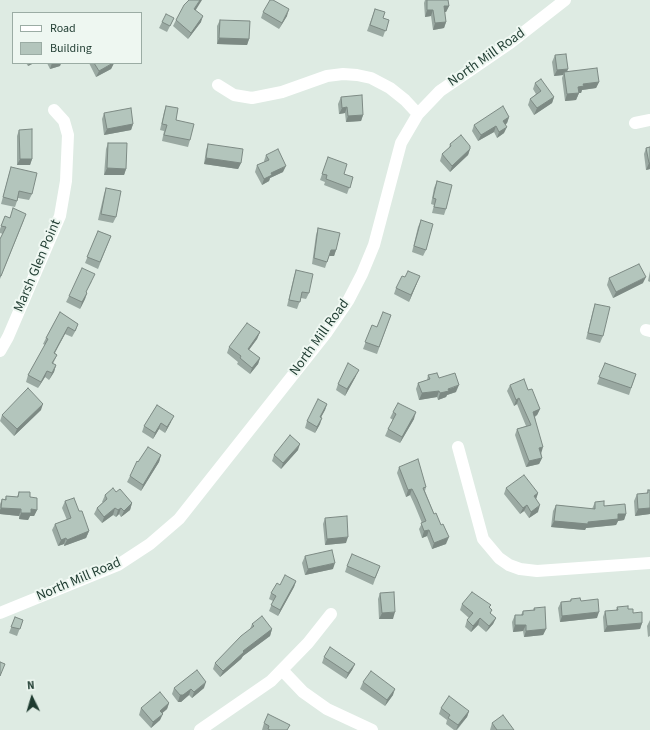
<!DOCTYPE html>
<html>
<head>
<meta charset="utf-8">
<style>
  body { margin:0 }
  #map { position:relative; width:650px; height:730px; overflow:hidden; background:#deebe3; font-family:"Source Sans 3",sans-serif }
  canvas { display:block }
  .legend { position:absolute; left:12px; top:12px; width:130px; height:52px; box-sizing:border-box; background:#eef7f1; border:1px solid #9baca4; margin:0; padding:5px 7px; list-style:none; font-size:12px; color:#1e3b30 }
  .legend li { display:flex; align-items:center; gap:8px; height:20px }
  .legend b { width:20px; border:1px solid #9baca4 }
  .north { position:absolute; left:12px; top:678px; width:40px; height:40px; -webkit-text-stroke:3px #eef7f1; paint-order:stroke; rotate:355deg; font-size:11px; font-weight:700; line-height:16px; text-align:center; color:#1e3b30 }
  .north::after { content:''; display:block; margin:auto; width:14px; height:18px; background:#1e3b30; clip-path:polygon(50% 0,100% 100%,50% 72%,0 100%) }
</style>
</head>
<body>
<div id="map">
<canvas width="650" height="730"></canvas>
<ul class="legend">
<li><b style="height:5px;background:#fff"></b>Road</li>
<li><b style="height:11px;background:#b3c5bc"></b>Building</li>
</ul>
<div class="north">N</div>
</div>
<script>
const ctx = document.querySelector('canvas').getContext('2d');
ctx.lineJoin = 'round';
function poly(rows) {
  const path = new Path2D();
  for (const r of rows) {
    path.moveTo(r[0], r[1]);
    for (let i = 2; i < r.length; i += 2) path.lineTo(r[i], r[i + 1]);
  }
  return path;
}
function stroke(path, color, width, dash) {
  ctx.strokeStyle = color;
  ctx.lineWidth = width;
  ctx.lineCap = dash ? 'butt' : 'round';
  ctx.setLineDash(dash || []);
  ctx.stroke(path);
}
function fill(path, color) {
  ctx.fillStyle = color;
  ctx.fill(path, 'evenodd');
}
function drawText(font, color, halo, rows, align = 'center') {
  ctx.font = font + ' "Source Sans 3",sans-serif';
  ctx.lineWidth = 4;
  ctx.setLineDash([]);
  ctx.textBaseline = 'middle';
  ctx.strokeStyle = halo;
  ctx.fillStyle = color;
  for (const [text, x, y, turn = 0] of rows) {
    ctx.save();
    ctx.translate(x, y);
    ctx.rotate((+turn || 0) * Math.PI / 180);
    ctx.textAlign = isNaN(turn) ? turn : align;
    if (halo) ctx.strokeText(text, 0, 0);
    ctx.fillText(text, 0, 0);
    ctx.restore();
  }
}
stroke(poly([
  [218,85,234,95,252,98,282,92,327,76,343,74,357,75,371,78,390,88,405,100,418,114],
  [635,123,650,120],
  [646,330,650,331],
  [0,351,8,337,60,216,66,181,68,135,64,121,54,110],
  [458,447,483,539,499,558,509,565,520,569,537,571,650,563],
  [0,613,118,565,150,544,179,519,327,332,348,301,362,274,374,245,401,143,418,114,440,91,510,43,565,0],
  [282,670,303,692,327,709,372,730],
  [200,730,271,681,308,643,331,614]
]), '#fff', 12);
fill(poly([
  [425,0,448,0,449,6,446,12,444,12,446,22,444,28,433,30,431,16,425,17,424,3],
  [375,9,383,18,389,20,383,37,367,31],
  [195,10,201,22,188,39,173,26,176,20],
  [263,12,287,16,279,29,261,18],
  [174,18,167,32,159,28,162,22],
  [220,20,249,39,247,45,217,44,217,26],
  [555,55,567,71,599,82,596,88,582,90,581,93,579,93,576,100,565,101,562,78,563,75,554,76,552,62],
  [26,63,34,63,28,66],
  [47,63,61,63,60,66,50,69],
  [89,63,114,63,111,69,96,77],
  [535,83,554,97,552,103,534,115,528,105,530,99,536,94,533,89],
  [341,97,363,115,361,121,346,122,345,113,339,114,338,104],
  [166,106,190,140,188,147,162,141,164,131,160,130,164,112],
  [104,113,133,124,131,130,104,135,102,119],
  [509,117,507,123,505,125,504,133,497,138,494,132,478,141,472,131,474,125],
  [19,130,32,159,30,165,17,165,17,136],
  [108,143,126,169,124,175,104,175,106,149],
  [208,144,241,163,238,169,204,164,206,150],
  [450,144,470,149,468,155,450,172,440,161,442,154,449,148],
  [650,147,650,169,646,170,644,154,646,148],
  [266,155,283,172,270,178,269,181,262,185,255,172,257,165,264,162,264,161],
  [328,157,344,174,353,177,347,194,324,185,325,182,320,180],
  [11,167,32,194,29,200,18,198,15,207,1,204,9,174],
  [437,181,446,209,444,215,432,213,434,205,431,204,434,188],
  [106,188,116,217,113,223,98,220,104,194],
  [5,216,10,218,24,220,0,279,0,239,3,234,0,233,0,229],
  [421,220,426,250,423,256,412,252,418,227],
  [318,228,336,250,334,256,329,256,325,268,312,264,316,235],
  [98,231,111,236,98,269,85,263],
  [296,270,309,293,306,299,301,298,297,309,287,306,294,276],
  [650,271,650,282,648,281],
  [405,277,417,283,409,302,394,294,396,288],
  [609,278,643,283,613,298,607,285],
  [92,281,86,292,87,293,85,299,80,309,66,302,69,296],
  [595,304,603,336,600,343,586,339,593,310],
  [60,312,78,324,76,330,72,337,65,334,55,353,57,355,53,364,56,365,54,372,49,380,45,377,38,388,26,382,28,375,45,345,43,344,46,338],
  [391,315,377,354,363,349,372,325,377,327],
  [260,332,257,339,249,350,260,358,258,364,250,374,237,364,238,362,227,353,229,347],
  [605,363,636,374,629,395,597,384],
  [428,375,439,378,456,392,447,395,446,397,438,400,437,397,419,400,416,389,418,383,427,380],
  [356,376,345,396,336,390,338,384],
  [510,385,528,390,540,409,537,415,535,417,542,458,539,464,526,467,515,435,517,429,526,426,517,404,514,406,507,391],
  [327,404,325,410,321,417,320,424,315,433,305,428,307,421],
  [157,405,171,422,165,433,159,429,153,439,142,432,144,426],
  [41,410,14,436,0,421,2,415],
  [393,412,414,419,400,443,385,436,388,429,393,420,390,418],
  [298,450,281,469,272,461,274,455],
  [161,455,159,462,141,491,127,482,130,476,138,462],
  [399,467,426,487,425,491,446,544,432,549,427,536,422,538,419,529,422,523,415,506,410,495,406,497,397,473],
  [506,488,538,493,536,499,538,512,529,518,524,511,520,514,504,494],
  [648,490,650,490,650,514,635,516,634,501,637,494,646,494],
  [19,492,30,497,37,510,34,516,30,516,28,520,19,519,19,516,0,514,0,504,2,499,5,499,6,496,17,497],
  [116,492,132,503,130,510,121,517,119,514,116,517,113,515,102,523,94,514,97,508,103,502,102,502,105,495],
  [65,501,79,511,89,531,86,538,64,546,64,544,58,546,52,530,55,524,67,520,62,508],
  [595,502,626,514,624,520,618,521,616,525,586,528,585,530,551,527,553,511,556,505,592,509],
  [325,518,346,543,325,545,323,524],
  [305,556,333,569,305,575,302,563],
  [347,566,380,566,373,585,345,572],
  [296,581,294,587,278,616,269,611,273,601,269,599,271,593,280,585],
  [380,593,393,619,379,619,378,599],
  [571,599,581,601,597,618,560,622,558,608,561,602,570,601],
  [462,604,490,608,491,614,496,618,493,624,486,632,478,625,471,632,465,627,467,620,469,618,460,610],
  [617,607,628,609,633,613,642,623,640,629,604,632,603,617,605,611,616,610],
  [534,608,546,629,543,635,524,637,523,631,513,632,512,622,515,615,521,615,523,611,533,610],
  [15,617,23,620,17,636,9,633],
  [650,620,650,636,648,637,647,626],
  [252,624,272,629,270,636,243,656,241,659,220,677,213,669,215,663,250,629],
  [324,657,355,664,352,670,346,679,322,663],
  [363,682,393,695,385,706,360,689],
  [174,688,204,688,192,698,189,695,181,702,178,702,172,694],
  [169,703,167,709,162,713,160,720,151,728,139,715,141,708],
  [441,708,469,711,467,717,457,730,454,730,446,724,447,720,439,714],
  [264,723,288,730,262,730],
  [492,723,514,730,490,730]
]), '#9aa9a2');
fill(poly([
  [200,0,202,0,192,16,194,9],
  [444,6,449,6,446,12,441,12],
  [289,9,287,16,279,29],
  [427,10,433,10,431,16,425,17],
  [203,16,201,22,188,39,191,33],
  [446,22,444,28,433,30,435,23],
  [219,38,249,39,247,45,217,44],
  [29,63,34,63,28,66],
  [52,63,61,63,60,66,50,69],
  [114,63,111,69,96,77,99,71],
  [568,69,566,75,564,72,563,75,554,76,557,70],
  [599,82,596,88,582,90,581,93,576,93,578,87,583,84],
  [579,93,576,100,565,101,567,94],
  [554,97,552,103,534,115,537,108],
  [347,107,345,113,339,114,342,108],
  [363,115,361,121,346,122,348,116],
  [509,117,507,123,501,128,503,121],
  [133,124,131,130,104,135,107,129],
  [496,126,494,132,478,141,481,135],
  [507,127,504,133,497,138,499,132],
  [470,149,468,155,450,172,452,166],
  [206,158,241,163,238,169,204,164],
  [20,159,32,159,30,165,17,165],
  [649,163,650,163,650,169,646,170],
  [286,166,283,172,270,178,269,181,262,185,264,179,271,173],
  [107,168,126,169,124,175,104,175],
  [331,250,336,250,334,256,329,256],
  [420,276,417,283,409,302,411,295],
  [646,277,643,283,613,298,616,292],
  [87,293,85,299,80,309,82,302],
  [68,327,65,334,51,359,54,353],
  [260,332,257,339,245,355,248,349],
  [260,358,258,364,250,374,252,368],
  [56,365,54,372,49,380,52,373],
  [359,370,356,376,345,396,347,389],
  [47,371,45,377,38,388,41,382],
  [459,385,456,392,447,395,446,397,438,400,440,393],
  [439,391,437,397,419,400,422,393],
  [519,398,517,404,514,406,516,400],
  [43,404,41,410,14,436,17,429],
  [327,404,325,410,318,423,320,417],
  [540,409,537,415,531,418,533,412],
  [416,412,414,419,400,443,402,437],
  [174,416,171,422,165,433,167,427],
  [322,418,320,424,315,433,317,427],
  [161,423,159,429,153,439,155,433],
  [300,444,298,450,281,469,283,463],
  [543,447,541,454,539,448],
  [161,455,159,462,141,491,143,485],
  [542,458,539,464,526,467,529,461],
  [412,489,410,495,406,497,408,490],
  [538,493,536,499,534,496],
  [132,503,130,510,121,517,124,511],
  [527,505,524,511,520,514,523,508],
  [540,505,538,512,529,518,531,512],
  [1,508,21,509,19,516,0,514,0,510],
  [115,508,113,515,102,523,104,517],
  [121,508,119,514,116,517,118,510],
  [650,508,650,514,635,516,638,509],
  [31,509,37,510,34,516,30,516,28,520,19,519,21,513],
  [618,514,626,514,624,520,618,521,616,525,586,528,585,530,551,527,554,521,588,522],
  [429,530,427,536,422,538,424,531],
  [89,531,86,538,64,546,67,540],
  [348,537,346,543,325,545,327,539],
  [449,537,446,544,432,549,434,543],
  [66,538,64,544,58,546,61,540],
  [335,563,333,569,305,575,308,569],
  [296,581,294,587,278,616,280,610],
  [395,612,393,619,379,619,382,613],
  [599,612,597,618,560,622,562,616],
  [480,618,478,625,471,632,473,626],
  [496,618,493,624,486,632,489,626],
  [642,623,640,629,604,632,607,626],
  [515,625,526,625,523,631,513,632],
  [272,629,270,636,243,656,241,659,220,677,223,671,243,651],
  [546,629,543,635,524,637,526,631],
  [355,664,352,670,346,679,348,673],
  [206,682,204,688,192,698,194,692],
  [191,689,189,695,181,702,178,702,180,695],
  [395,689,393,695,385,706,387,700],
  [169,703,167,709,158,717,160,711],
  [469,711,467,717,456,730,458,725],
  [163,714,160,720,151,728,153,722]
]), '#7d8a84');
const building = poly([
  [189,0,200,0,194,9,203,16,191,33,176,20,184,5,189,0],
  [270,0,273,0,289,9,282,23,263,12,270,0],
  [427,0,448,0,449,6,444,6,446,22,435,23,433,10,427,10,427,0],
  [375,9,385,12,383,18,389,20,386,31,370,25,375,9],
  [166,14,174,18,170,26,162,22,166,14],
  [220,20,250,21,249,39,219,38,220,20],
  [566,54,568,69,557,70,555,55,566,54],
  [94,63,113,63,99,71,94,63],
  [597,68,599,82,583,84,584,86,578,87,579,93,567,94,564,72,597,68],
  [541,79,554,97,537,108,530,99,541,91,535,83,541,79],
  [362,95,363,115,348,116,347,107,342,108,341,97,362,95],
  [166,106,178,108,176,120,194,124,190,140,164,135,167,125,162,124,166,106],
  [503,106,509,117,503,121,507,127,499,132,496,126,481,135,474,125,503,106],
  [131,108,133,124,107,129,104,113,131,108],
  [32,129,32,159,20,159,19,130,32,129],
  [461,135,470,146,470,149,452,166,442,154,451,146,450,144,461,135],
  [108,143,127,143,126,169,107,168,108,143],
  [208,144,243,149,241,163,206,158,208,144],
  [650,147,650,163,649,163,646,148,650,147],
  [278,149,286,166,271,173,272,175,264,179,257,165,269,160,266,155,278,149],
  [328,157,347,164,344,174,353,177,350,188,326,179,327,175,322,174,328,157],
  [11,167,37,173,32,194,19,191,17,201,3,197,11,167],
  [437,181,452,185,446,209,434,207,436,199,433,198,437,181],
  [106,188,121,191,116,217,101,214,106,188],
  [13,208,26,214,1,276,0,276,0,239,6,227,1,226,5,216,10,218,13,208],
  [421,220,433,224,426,250,414,246,421,220],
  [318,228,340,233,336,250,331,250,327,262,314,258,318,228],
  [98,231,111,236,100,262,87,257,98,231],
  [639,264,646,277,616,292,609,278,639,264],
  [82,268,95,274,86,292,87,293,82,302,69,296,82,268],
  [296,270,313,274,309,293,302,292,300,302,289,300,296,270],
  [408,271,420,276,411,295,396,288,402,276,405,277,408,271],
  [595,304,610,307,603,336,588,333,595,304],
  [60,312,78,324,75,331,68,327,54,353,57,355,52,363,56,365,52,373,47,371,41,382,28,375,48,339,46,338,60,312],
  [383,312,391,315,379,347,365,342,372,325,377,327,383,312],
  [247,323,260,332,248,349,260,358,252,368,240,358,241,356,229,347,247,323],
  [348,363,359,370,347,389,338,384,348,363],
  [605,363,636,374,631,388,599,377,605,363],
  [437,373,439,378,455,373,459,385,448,389,449,391,440,393,439,391,422,393,418,383,430,379,428,375,437,373],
  [524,379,528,390,532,389,540,409,533,412,543,447,539,448,542,458,529,461,517,429,531,425,519,398,516,400,510,385,524,379],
  [28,388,43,404,17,429,2,415,28,388],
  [318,399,327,404,320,417,322,418,317,427,307,421,318,399],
  [398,403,416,412,402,437,388,429,396,414,393,412,398,403],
  [157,405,174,416,167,427,161,423,155,433,144,426,157,405],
  [290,435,300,444,283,463,274,455,290,435],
  [148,447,161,455,143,485,130,476,137,461,138,462,148,447],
  [418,459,426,487,423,488,434,514,436,513,441,525,443,524,449,537,434,543,429,530,424,531,421,523,426,521,417,499,412,489,408,490,399,467,418,459],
  [524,475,538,493,534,496,540,505,531,512,527,505,523,508,506,488,524,475],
  [113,488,116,492,120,489,132,503,124,511,121,508,118,510,115,508,104,517,97,508,107,499,105,495,113,488],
  [648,490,650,490,650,508,638,509,637,494,648,493,648,490],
  [19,492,30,492,30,497,37,498,37,510,31,509,31,513,21,513,21,509,1,508,2,499,6,500,6,496,18,497,19,492],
  [74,498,79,511,82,511,89,531,67,540,66,538,61,540,55,524,71,518,65,501,74,498],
  [604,501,604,506,625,504,626,514,618,514,618,519,588,522,588,524,554,521,556,505,595,509,595,502,604,501],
  [347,516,348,537,327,539,325,518,347,516],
  [332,550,335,563,308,569,305,556,332,550],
  [352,554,380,566,375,578,347,566,352,554],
  [285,575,296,581,280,610,271,605,276,596,271,593,277,583,280,585,285,575],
  [394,592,395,612,382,613,380,593,394,592],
  [472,592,491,605,489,607,492,610,490,613,496,618,489,626,480,618,473,626,467,620,473,613,462,604,472,592],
  [580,598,581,601,598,599,599,612,562,616,561,602,571,601,571,599,580,598],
  [628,606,628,609,633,609,633,613,642,612,642,623,607,626,605,611,618,610,617,607,628,606],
  [545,607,546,629,526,631,526,625,515,625,515,615,523,615,523,611,535,610,534,608,545,607],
  [262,616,272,629,243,651,244,652,223,671,215,663,241,636,254,626,252,624,262,616],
  [15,617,23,620,20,629,11,627,15,617],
  [330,647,355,664,348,673,324,657,330,647],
  [0,662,5,664,0,676,0,662],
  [197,670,206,682,194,692,191,689,183,695,180,695,174,688,197,670],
  [371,671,395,689,387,700,363,682,371,671],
  [160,692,169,703,160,711,163,714,153,722,141,708,160,692],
  [449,696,469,711,458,725,448,718,450,715,441,708,449,696],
  [268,714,290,725,287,730,270,730,268,729,269,726,264,723,268,714],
  [503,715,514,730,497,730,492,723,503,715]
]);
fill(building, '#b3c5bc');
stroke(building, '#7d8a84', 1);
drawText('14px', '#1e3b30', '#eef7f1', [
  ["North Mill Road",487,58,-35],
  ["Marsh Glen Point",38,266,-67],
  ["North Mill Road",320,338,-54],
  ["North Mill Road",79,580,-23]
]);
</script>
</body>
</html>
